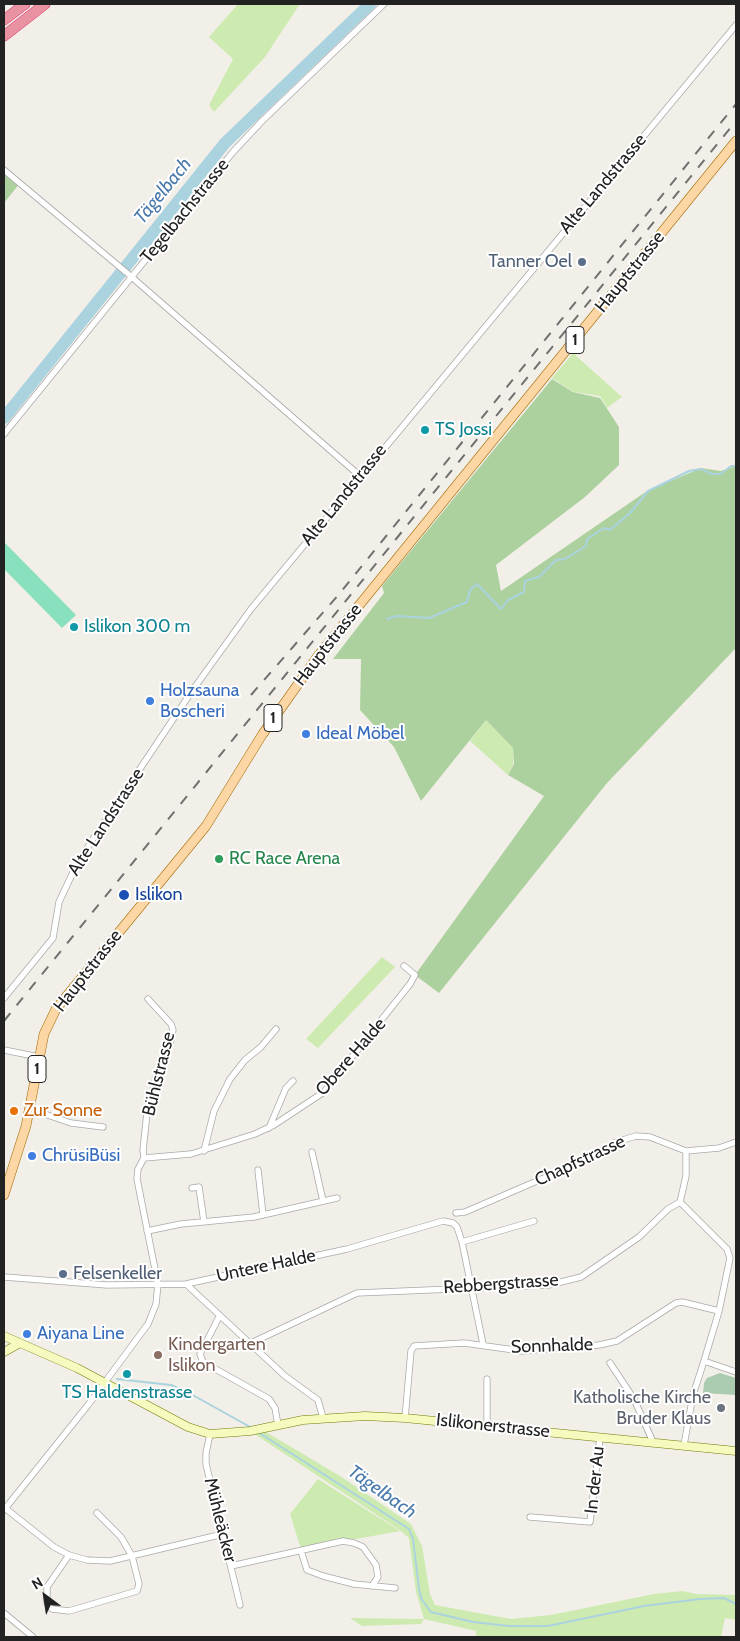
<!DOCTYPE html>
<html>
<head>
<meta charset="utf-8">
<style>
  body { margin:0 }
  #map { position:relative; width:740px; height:1641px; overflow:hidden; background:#f2efe9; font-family:Cabin,sans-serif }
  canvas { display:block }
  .frame { position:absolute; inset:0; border:5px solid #222; pointer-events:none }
  .north { position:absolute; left:20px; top:1571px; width:50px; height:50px; -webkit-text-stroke:4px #fff; paint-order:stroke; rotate:329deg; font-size:14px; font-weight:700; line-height:20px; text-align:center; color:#222 }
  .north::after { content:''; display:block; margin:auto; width:18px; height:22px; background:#222; clip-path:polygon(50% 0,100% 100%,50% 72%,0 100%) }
</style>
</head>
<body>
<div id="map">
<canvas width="740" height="1641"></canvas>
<div class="frame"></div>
<div class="north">N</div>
</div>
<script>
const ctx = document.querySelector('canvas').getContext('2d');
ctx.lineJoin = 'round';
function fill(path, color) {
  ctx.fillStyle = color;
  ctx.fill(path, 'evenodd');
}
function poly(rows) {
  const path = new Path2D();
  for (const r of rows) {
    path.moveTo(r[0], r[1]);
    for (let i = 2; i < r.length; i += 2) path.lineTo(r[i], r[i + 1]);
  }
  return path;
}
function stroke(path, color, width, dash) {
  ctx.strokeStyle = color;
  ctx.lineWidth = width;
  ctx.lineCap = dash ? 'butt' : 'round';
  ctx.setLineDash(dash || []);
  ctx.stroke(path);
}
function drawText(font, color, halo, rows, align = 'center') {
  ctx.font = font + ' Cabin,sans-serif';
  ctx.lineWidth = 4;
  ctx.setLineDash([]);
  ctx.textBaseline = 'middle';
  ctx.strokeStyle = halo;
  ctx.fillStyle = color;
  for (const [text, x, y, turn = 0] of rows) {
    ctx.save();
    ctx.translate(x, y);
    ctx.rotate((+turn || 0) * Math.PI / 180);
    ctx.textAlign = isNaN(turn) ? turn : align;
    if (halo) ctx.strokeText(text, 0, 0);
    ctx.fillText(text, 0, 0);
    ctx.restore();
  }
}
fill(poly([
  [238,4,300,4,265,57,214,112,209,105,233,59,209,37],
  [573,353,622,397,607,408,600,396,574,392,552,378],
  [486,720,513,748,513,765,508,775,470,741],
  [382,957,395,967,318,1048,306,1039],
  [261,1429,340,1476,411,1524,422,1546,430,1594,435,1605,511,1619,551,1615,654,1594,683,1591,696,1594,736,1595,736,1620,725,1618,721,1637,476,1637,476,1631,424,1619,421,1624,362,1626,350,1618,424,1619,416,1592,409,1538,401,1531,250,1431],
  [318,1479,400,1531,301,1549,290,1514]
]), '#cdebb0');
fill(poly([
  [4,170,20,183,4,203],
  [552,379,573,392,600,398,619,427,619,465,585,497,496,565,501,591,647,491,701,468,721,471,736,466,736,648,607,783,439,993,415,975,544,796,508,775,514,764,513,748,486,720,421,801,394,747,360,710,361,659,333,659,384,593,382,586]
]), '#add19e');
fill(poly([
  [720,1373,736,1378,736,1395,703,1393,704,1383,707,1378]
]), '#aacbaf');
fill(poly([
  [4,542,76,615,62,628,4,569]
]), '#88e0be');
stroke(poly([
  [387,619,397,616,429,618,467,602,470,590,477,584,501,609,508,600,524,592,525,581,539,577,556,560,565,559,586,546,587,539,604,528,610,530,630,513,648,491,689,471,701,469,712,474,721,474,731,466,736,466],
  [117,1379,171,1385,189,1393,252,1428],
  [258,1432,409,1529,413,1539,419,1589,422,1600,431,1612,473,1622,509,1626,548,1626,644,1606,700,1599,724,1598,736,1604]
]), '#aad3df', 2);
stroke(poly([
  [4,418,225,143,370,4]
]), '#aad3df', 12);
const street = poly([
  [4,170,127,273,360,476],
  [4,434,233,152,262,121,384,4],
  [4,998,53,938,59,902,75,868,91,842,192,691,251,609,736,25],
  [4,1050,39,1057],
  [30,1109,71,1123,103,1127],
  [269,1128,286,1088,293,1081],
  [204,1151,214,1111,230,1079,245,1060,261,1047,276,1029],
  [686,1151,686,1176,680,1202,727,1249,730,1258,719,1311,704,1361],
  [312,1152,323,1201],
  [144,1158,191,1154,255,1134,274,1125,324,1092,410,984,415,975,404,966],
  [144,1158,143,1150,147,1113,156,1077,170,1044,173,1030,171,1024,148,999],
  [258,1170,263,1215],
  [192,1188,199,1187,204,1222],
  [456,1213,465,1212,581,1162,616,1142,636,1136,650,1137,686,1151,719,1148,736,1142],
  [147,1231,181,1224,254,1217,337,1198],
  [462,1242,534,1221],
  [4,1277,107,1285,186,1284,285,1376,318,1400,323,1418],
  [186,1284,347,1249,443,1221,453,1223,457,1227,462,1242,483,1344],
  [219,1317,200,1354,203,1362,269,1399,275,1408,278,1425],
  [249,1344,357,1293,549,1285,581,1277,639,1237,668,1209,680,1202],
  [610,1363,634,1399,653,1442],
  [405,1418,411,1351,414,1346,464,1343,522,1351,599,1345,617,1341,676,1303,682,1302,719,1311],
  [487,1426,487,1379],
  [210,1434,206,1453,206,1464,240,1605],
  [684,1445,693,1395,704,1361,736,1372],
  [5,1508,54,1547,69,1555,87,1560,110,1561,223,1534],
  [4,1510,88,1405,148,1324,156,1304,158,1284,137,1179,138,1169,144,1158],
  [530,1517,590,1522,600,1437],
  [301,1551,307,1570,323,1576,354,1584,395,1588],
  [69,1555,47,1587,47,1603,52,1609,69,1611,137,1591,139,1584,132,1556,121,1537,97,1513],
  [231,1566,343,1541,354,1543,363,1547,376,1565,378,1577,372,1586],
  [4,1613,33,1637]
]);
const secondary = poly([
  [4,1336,77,1368,188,1427,210,1434,250,1431,303,1420,365,1416,405,1418,736,1451],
  [4,1352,20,1343]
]);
const primary = poly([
  [4,1195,26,1126,44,1034,56,1009,206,826,262,735,318,656,736,141]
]);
const highway = poly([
  [4,20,25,4],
  [4,36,45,4]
]);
stroke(street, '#a9a9a9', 7);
stroke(secondary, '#707d05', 9);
stroke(primary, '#a06b00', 10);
stroke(highway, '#dc2a67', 11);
stroke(street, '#fff', 5.5);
stroke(secondary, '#f7fabf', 8);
stroke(primary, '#fcd6a4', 9);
stroke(highway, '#e892a2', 10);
stroke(poly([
  [251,695,340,593,736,104],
  [4,1021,736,121]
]), '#707070', 2, [10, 10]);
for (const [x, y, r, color] of [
  [582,262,5,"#5c6f8a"],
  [425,430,5,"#0f9aa8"],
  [74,627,5,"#0f9aa8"],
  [150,701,5,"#3f7fe0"],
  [306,734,5,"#3f7fe0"],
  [219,859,5,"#2e9e5b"],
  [124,895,6,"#1a4fb4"],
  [14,1111,5,"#e8710a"],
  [32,1156,5,"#3f7fe0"],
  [63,1274,5,"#5c6f8a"],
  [27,1334,5,"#3f7fe0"],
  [158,1355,5,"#8d6e63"],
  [127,1374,5,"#0f9aa8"],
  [721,1408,5,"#6b7280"]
]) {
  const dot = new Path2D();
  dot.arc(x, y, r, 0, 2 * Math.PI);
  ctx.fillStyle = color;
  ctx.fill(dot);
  stroke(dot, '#fff', 2);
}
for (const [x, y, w] of [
  [575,340,18],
  [273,718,18],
  [37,1069,18]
]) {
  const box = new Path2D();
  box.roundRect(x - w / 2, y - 13.5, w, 27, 4);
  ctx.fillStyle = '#fff';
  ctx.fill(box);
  stroke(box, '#222', 1);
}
drawText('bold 16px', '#222', null, [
  ["1",575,340],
  ["1",273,718],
  ["1",37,1069]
]);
drawText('18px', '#222', '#fff', [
  ["Alte Landstrasse",603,184,-50],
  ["Tegelbachstrasse",185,211,-51],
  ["Hauptstrasse",630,272,-51],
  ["Alte Landstrasse",344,495,-51],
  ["Hauptstrasse",328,645,-52],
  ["Alte Landstrasse",106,822,-57],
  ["Hauptstrasse",88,971,-52],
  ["Obere Halde",351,1057,-49],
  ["Bühlstrasse",159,1074,-76],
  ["Chapfstrasse",580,1161,-25],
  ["Untere Halde",266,1266,-12],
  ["Rebbergstrasse",501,1284,-4],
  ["Sonnhalde",552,1346,-2],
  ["Islikonerstrasse",493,1426,6],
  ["In der Au",595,1480,-84],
  ["Mühleäcker",220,1520,76]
]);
drawText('18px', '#4e5e75', '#fff', [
  ["Tanner Oel",572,262],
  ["Felsenkeller",73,1274,"left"]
], 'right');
drawText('18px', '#0d838f', '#fff', [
  ["TS Jossi",435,430],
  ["Islikon 300 m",84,627],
  ["TS Haldenstrasse",127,1393,"center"]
], 'left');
drawText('18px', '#366cbe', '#fff', [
  ["Holzsauna",160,691],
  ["Boscheri",160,712],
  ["Ideal Möbel",316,734],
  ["ChrüsiBüsi",42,1156],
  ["Aiyana Line",37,1334]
], 'left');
drawText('18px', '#27864d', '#fff', [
  ["RC Race Arena",229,859]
], 'left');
drawText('18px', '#164399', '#fff', [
  ["Islikon",135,895]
], 'left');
drawText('18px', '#c56008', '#fff', [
  ["Zur Sonne",24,1111]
], 'left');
drawText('18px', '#785e54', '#fff', [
  ["Kindergarten",168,1345],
  ["Islikon",168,1366]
], 'left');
drawText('18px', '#5b616d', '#fff', [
  ["Katholische Kirche",711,1398],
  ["Bruder Klaus",711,1419]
], 'right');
drawText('italic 19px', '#4a7aab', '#fff', [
  ["Tägelbach",163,191,-51],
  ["Tägelbach",382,1492,35]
]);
</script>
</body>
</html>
